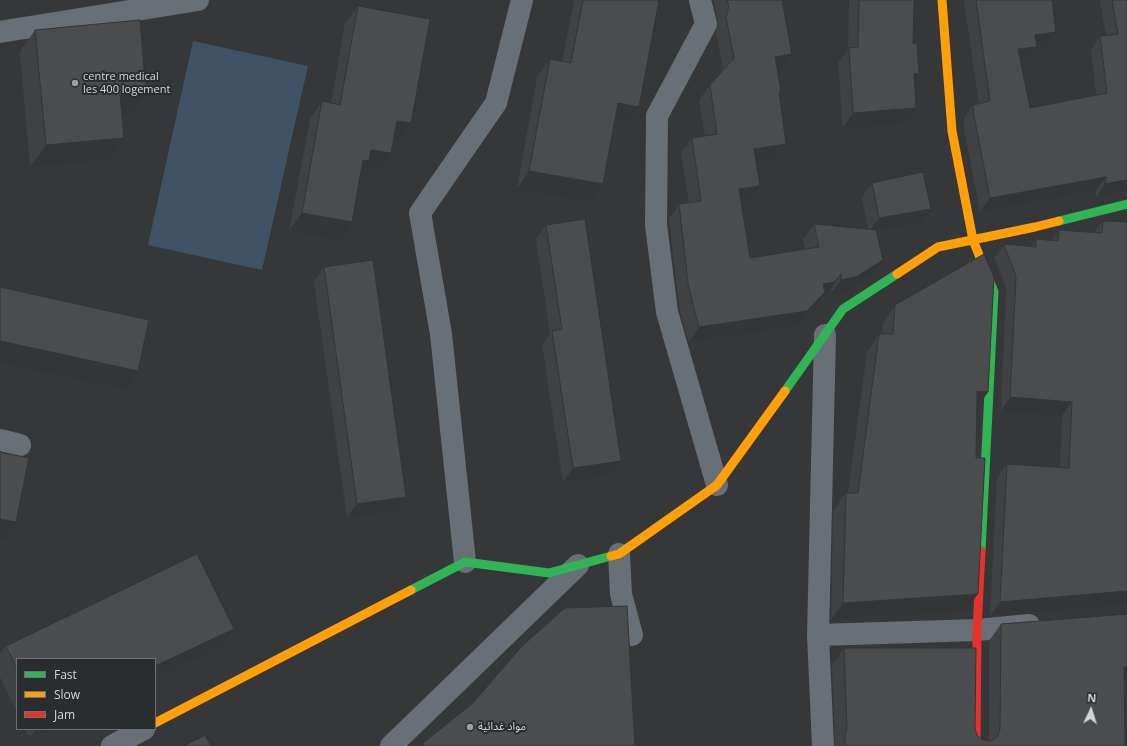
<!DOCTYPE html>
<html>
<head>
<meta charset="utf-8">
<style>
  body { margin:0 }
  #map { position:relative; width:1127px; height:746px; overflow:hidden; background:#353739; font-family:"Open Sans",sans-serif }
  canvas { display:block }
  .legend { position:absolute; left:16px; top:658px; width:140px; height:72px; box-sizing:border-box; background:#2a2d30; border:1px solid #6e7073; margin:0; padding:5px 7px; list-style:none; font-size:12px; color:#d3d5d7 }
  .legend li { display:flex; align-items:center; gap:8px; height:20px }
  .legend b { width:20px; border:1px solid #6e7073 }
  .north { position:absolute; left:1071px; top:690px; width:40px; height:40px; -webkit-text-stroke:3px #2a2d30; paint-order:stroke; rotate:4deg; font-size:11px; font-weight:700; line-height:16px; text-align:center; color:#d3d5d7 }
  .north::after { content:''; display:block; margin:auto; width:14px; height:18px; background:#d3d5d7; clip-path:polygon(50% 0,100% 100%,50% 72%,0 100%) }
</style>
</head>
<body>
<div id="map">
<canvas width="1127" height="746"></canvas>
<ul class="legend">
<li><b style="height:5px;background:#30b455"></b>Fast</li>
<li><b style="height:5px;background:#ff9f0a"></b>Slow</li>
<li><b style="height:5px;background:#e5322d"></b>Jam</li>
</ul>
<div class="north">N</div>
</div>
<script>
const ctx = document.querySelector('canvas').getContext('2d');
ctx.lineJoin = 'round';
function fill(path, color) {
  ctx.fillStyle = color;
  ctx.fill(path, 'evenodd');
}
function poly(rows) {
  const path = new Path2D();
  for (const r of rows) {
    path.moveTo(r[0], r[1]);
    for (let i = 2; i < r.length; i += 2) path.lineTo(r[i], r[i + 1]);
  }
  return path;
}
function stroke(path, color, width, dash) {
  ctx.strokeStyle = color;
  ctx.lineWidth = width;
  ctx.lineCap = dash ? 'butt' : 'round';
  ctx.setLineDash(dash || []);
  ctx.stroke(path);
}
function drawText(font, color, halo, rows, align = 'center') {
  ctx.font = font + ' "Open Sans","Noto Sans Arabic",sans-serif';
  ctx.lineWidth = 4;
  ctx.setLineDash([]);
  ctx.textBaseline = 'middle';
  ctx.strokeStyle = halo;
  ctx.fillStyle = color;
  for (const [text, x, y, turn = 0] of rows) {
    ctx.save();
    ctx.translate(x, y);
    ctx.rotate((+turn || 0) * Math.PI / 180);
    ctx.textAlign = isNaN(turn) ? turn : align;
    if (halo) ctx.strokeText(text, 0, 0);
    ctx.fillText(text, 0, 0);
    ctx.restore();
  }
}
fill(poly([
  [193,41,308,66,262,270,148,245]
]), '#3f5266');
stroke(poly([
  [700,0,706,24,657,116,656,225,667,312,717,485],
  [0,32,198,0],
  [0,440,20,445],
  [619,554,621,594,632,635],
  [465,562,441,334,420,213,496,103,522,0],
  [818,635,977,630,1029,625],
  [112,746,144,729],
  [391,746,578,565],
  [823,746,818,635,825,335]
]), '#686f76', 22);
stroke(poly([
  [1059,221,1127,204],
  [785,391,843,309,897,274],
  [981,551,994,292,981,260],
  [411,590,465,562,549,573,611,556]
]), '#30b455', 9);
stroke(poly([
  [942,0,952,131,973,240,981,260],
  [897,274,938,247,1035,227,1059,221],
  [611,556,619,554,717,485,785,391],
  [155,723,411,590]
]), '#ff9f0a', 9);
stroke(poly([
  [976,746,977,630,981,551]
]), '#e5322d', 9);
fill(poly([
  [574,0,659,0,627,124,614,122,603,184,591,202,517,189,537,77,550,59,562,62],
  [713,0,782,0,792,54,782,69,777,70,779,94,786,144,776,159,756,162,760,186,749,201,741,202,750,258,805,249,803,239,814,224,868,229,862,197,872,183,931,209,921,223,876,231,883,260,872,275,846,292,830,295,831,289,823,297,821,297,814,307,797,326,689,342,681,316,678,298,669,219,679,204,689,203,681,153,692,138,705,136,699,100,710,85,723,70,716,32,718,21],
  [849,0,914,0,913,44,914,80,906,123,843,128,838,63,848,50],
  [964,0,1052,0,1056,32,1047,46,1036,47,1027,60,1020,61,1030,108,1096,95,1091,50,1100,36,1106,36,1100,0,1127,0,1124,192,1096,198,1096,190,980,212,964,129,964,118,973,105,979,104],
  [358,6,399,141,394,140,379,171,364,168,361,172,340,240,289,231,310,119,322,101,331,103,345,23],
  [35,30,130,115,122,116,124,138,109,160,30,167,20,52],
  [1103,221,1127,222,1127,601,1125,605,990,616,997,478,1007,464,1060,467,1062,416,1001,411,1006,292,1006,287,994,258,1004,245,1031,246,1036,239,1052,240,1059,230,1094,232],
  [546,225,621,461,611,475,563,482,542,345,550,334,536,239],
  [324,267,406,497,396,511,347,518,314,281],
  [895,305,988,392,977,408,965,611,831,620,833,511,846,493,848,493,867,352,879,334,882,334,883,323],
  [1127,614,1127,675,1124,680,1125,746,835,746,832,665,844,648,975,729,977,735,981,739,989,741,989,641,1001,624],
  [234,629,221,646,155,678,155,659,17,659,17,712,0,677,0,654,6,646],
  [25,729,49,729,30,738]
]), '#404143');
fill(poly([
  [1056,32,1047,46,1036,47,1027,60,1008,63,1018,49,1035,35],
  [792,54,782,69,764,72,775,57],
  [919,73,908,88,914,74],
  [146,93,130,115,105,117,120,95],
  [618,103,639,107,627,124,606,120],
  [916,108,906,123,843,128,853,113],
  [397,121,411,123,399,141,385,139],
  [124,138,109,160,30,167,46,145],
  [786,144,776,159,744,164,754,149],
  [371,150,391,153,379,171,364,168,357,178,363,160],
  [529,171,603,184,591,202,517,189],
  [1106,177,1096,190,980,212,990,198],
  [1127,180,1127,192,1124,192,1096,198,1105,184],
  [760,186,749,201,729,204,739,189],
  [931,209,921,223,869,232,879,218],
  [302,213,352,222,340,240,289,231],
  [883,260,872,275,846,292,830,295,841,280],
  [841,274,831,289,823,297,821,297,814,307,797,326,689,342,699,327],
  [0,341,138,371,126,389,0,362],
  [977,391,988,392,976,409],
  [1010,397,1072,402,1062,416,1001,411],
  [621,461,611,475,563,482,573,468],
  [406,497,396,511,347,518,357,504],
  [0,519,16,522,4,540,0,539],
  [1127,591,1127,601,1125,605,990,616,1000,602],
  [978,594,965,611,831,620,843,603],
  [234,629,221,646,155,678,155,666],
  [1124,667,1127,667,1127,675,1121,684],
  [36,729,49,729,30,738]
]), '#343537');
const building = poly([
  [583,0,659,0,639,107,618,103,603,184,529,171,550,59,571,63,583,0],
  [727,0,782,0,792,54,775,57,781,91,779,92,786,144,754,149,760,186,739,189,750,258,819,247,814,224,876,230,883,260,856,277,841,280,841,274,834,282,823,284,825,292,807,311,699,327,692,301,688,283,679,204,701,201,692,138,717,134,710,85,734,58,726,17,729,6,727,0],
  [859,0,914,0,913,44,917,43,919,73,914,74,916,108,853,113,849,48,858,47,859,0],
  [976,0,1052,0,1056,32,1035,35,1037,47,1018,49,1030,108,1107,93,1100,36,1118,34,1112,0,1127,0,1127,180,1105,184,1106,177,990,198,974,116,973,105,990,101,976,0],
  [358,6,430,19,411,123,397,121,391,153,371,150,369,161,363,160,352,222,302,213,322,101,340,105,358,6],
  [140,20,146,93,120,95,124,138,46,145,35,30,140,20],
  [923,172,931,209,879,218,872,183,923,172],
  [585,219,621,461,573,468,552,331,562,329,546,225,585,219],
  [1103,221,1127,222,1127,591,1000,602,1007,464,1069,468,1072,402,1010,397,1016,278,1015,273,1004,245,1005,244,1036,247,1036,239,1058,241,1059,230,1102,233,1103,221],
  [984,254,994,277,988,392,977,391,976,458,985,458,978,594,843,603,846,493,858,493,879,334,893,334,895,305,984,254],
  [373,260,406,497,357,504,324,267,373,260],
  [0,287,149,320,138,371,0,341,0,287],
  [0,452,29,458,16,522,0,519,0,452],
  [197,554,234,629,155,666,155,659,17,659,17,669,6,646,197,554],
  [627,606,635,746,423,746,423,743,473,703,521,647,565,608,627,606],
  [1127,614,1127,667,1124,667,1125,746,845,746,845,736,847,728,844,648,976,648,975,729,977,735,981,739,988,741,994,740,998,736,1000,729,1001,624,1127,614],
  [205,735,211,746,184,746,205,735]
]);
fill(building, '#4a4c4e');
stroke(building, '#343537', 1);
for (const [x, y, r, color] of [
  [75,83,4,"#9c9ea0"],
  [470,727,4,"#9c9ea0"]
]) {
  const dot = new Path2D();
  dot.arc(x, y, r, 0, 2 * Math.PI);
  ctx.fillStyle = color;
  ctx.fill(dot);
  stroke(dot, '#2a2d30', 1.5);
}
drawText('11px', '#d3d5d7', '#2a2d30', [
  ["centre medical",83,77],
  ["les 400 logement",83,90],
  ["مواد غدائية",478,727]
], 'left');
</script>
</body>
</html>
